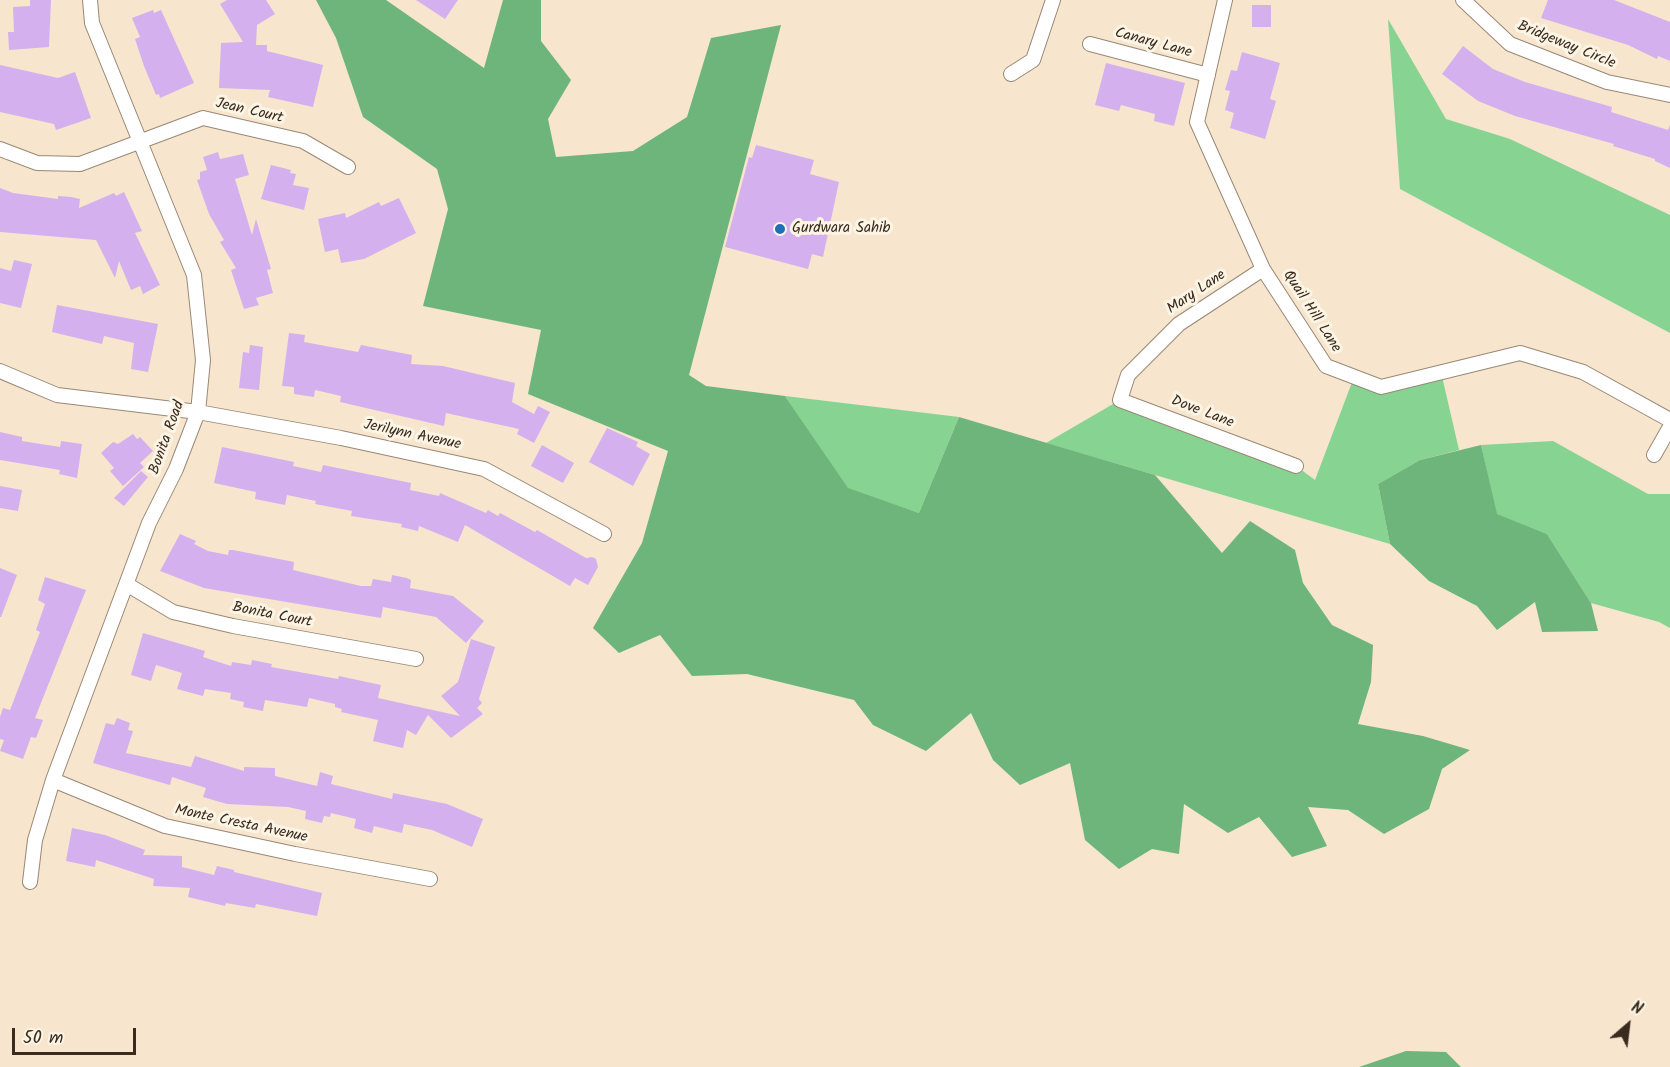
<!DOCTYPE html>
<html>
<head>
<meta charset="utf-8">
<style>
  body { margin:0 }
  #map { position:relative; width:1670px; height:1067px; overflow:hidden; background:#f7e5cd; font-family:Kalam,sans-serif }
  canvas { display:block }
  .north { position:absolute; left:1598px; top:995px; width:60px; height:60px; -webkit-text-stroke:4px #fcf5e5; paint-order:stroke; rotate:28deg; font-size:16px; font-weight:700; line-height:24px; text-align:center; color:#3b2a1e }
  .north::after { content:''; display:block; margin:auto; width:21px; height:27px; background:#3b2a1e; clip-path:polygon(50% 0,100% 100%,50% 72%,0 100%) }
  .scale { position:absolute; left:12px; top:1028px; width:124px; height:27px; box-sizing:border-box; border:3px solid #3b2a1e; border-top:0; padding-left:8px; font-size:18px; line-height:21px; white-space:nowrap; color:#3b2a1e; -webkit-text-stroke:4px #fcf5e5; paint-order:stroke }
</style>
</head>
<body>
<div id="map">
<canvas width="1670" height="1067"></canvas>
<div class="north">N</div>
<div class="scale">50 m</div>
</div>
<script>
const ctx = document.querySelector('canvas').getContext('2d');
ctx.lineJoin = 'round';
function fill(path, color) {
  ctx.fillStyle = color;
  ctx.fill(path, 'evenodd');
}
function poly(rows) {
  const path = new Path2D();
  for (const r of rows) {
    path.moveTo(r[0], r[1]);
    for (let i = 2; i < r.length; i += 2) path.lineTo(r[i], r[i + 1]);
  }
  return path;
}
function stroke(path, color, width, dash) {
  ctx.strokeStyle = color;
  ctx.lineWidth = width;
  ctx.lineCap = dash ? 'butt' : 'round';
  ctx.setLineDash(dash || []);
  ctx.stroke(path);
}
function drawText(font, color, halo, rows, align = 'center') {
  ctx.font = font + ' Kalam,sans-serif';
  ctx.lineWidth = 6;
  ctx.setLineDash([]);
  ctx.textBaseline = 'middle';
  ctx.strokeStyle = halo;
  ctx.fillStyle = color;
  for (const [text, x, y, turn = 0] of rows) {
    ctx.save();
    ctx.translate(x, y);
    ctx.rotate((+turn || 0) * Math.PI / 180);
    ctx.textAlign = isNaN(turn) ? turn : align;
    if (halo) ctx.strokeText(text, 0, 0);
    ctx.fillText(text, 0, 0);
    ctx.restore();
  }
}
fill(poly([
  [1388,19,1446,119,1510,139,1670,215,1670,333,1400,189],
  [1441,372,1459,450,1420,460,1378,484,1390,544,1046,443,1120,400,1296,466,1315,480,1354,377,1382,387],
  [785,396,959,417,919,513,848,489],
  [1553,441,1648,494,1670,494,1670,628,1659,622,1591,603,1547,534,1496,514,1481,445]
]), '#87d391');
fill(poly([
  [316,0,386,0,484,68,503,0,541,0,541,41,571,80,548,119,556,157,633,151,687,117,711,38,781,25,689,375,706,386,785,396,848,488,919,513,959,417,1155,475,1222,553,1250,521,1295,550,1303,583,1332,625,1373,645,1371,682,1358,724,1423,736,1470,750,1442,769,1429,809,1384,834,1348,810,1308,807,1327,846,1292,857,1259,817,1228,833,1184,804,1179,854,1152,849,1119,869,1085,840,1070,763,1020,785,993,760,971,713,926,751,873,725,854,700,747,674,692,676,660,635,619,653,593,628,642,543,668,451,528,394,541,330,423,306,448,209,437,169,363,117,336,38],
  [1481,445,1497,514,1547,534,1591,603,1598,631,1542,632,1535,602,1497,630,1477,606,1429,581,1390,544,1378,484,1420,460],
  [1406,1051,1446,1052,1461,1067,1359,1067]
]), '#6db57b');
fill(poly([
  [30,0,51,0,49,47,9,50,8,32,14,32,13,7,30,6],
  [227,0,266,0,275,14,257,25,256,45,267,45,267,51,323,65,313,107,268,97,270,90,219,88,221,43,243,42,220,4],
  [416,0,458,0,445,19],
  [1548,0,1614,0,1670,22,1670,61,1658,56,1657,59,1628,45,1541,18],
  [1252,5,1271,5,1271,27,1252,27],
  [153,10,154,13,161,10,194,83,160,98,159,94,156,95,144,66,135,39,140,37,132,18],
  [1463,46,1493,69,1525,82,1612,107,1611,112,1668,130,1670,125,1670,168,1655,161,1655,159,1613,146,1614,144,1515,116,1478,101,1442,74],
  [1242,52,1280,63,1270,99,1276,101,1265,139,1230,128,1234,113,1225,110,1230,91,1225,90,1231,70,1237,71],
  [1106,63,1185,83,1174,126,1154,121,1155,114,1121,105,1119,111,1095,105],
  [0,65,58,78,75,72,91,118,56,130,54,124,0,112],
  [756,145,814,160,810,174,839,182,823,257,812,254,808,269,725,247,749,157,752,158],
  [218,152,220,159,243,154,249,175,235,179,252,235,256,219,271,269,267,270,273,293,256,298,259,305,244,309,231,270,236,268,220,242,224,240,209,214,197,180,200,179,200,172,207,170,203,157],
  [271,165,291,170,290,173,296,174,293,185,309,188,304,210,261,199],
  [0,188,13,193,58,199,58,196,71,197,80,199,79,208,114,193,116,196,124,192,142,231,135,233,160,285,143,294,140,286,131,290,119,261,115,278,96,240,0,232],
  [399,198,416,233,364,259,341,263,338,249,325,252,318,219,345,213,346,218,379,202,381,206],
  [14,260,32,264,21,308,0,303,0,268,11,271],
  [57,305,158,324,148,372,131,369,134,343,104,336,102,344,52,332],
  [289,333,305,335,304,342,358,352,361,345,412,355,411,364,443,366,515,383,512,402,534,414,538,406,550,412,534,443,517,434,519,429,446,413,444,426,340,402,341,396,315,390,314,397,294,394,294,387,282,386],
  [250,345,263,347,259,390,239,388,243,352,249,353],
  [607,428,638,442,636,446,650,454,633,486,589,462],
  [0,432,22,437,22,441,60,447,61,441,82,444,77,478,59,474,60,470,0,460],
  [133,434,137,439,140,437,153,451,140,463,144,467,123,486,110,471,114,468,101,453,113,442,118,444],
  [542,445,574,463,563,483,531,466],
  [222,447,294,462,293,466,321,472,323,465,411,483,410,490,439,496,440,493,486,513,488,510,498,516,500,513,535,532,537,530,586,558,592,557,596,559,598,567,588,585,575,578,570,586,465,525,458,542,419,526,418,531,401,527,402,524,351,516,352,511,315,504,316,501,287,495,285,505,255,499,256,492,214,483],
  [141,471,148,477,124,506,114,498],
  [0,486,22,490,18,511,0,508],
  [180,534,196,541,194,544,208,551,228,555,229,550,233,550,294,562,293,570,361,586,371,586,373,579,391,582,392,575,407,578,411,580,410,588,453,596,484,621,466,643,436,617,383,607,381,618,204,588,160,571],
  [0,568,17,575,1,617,0,617],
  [45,577,86,590,35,718,43,720,36,738,31,737,23,759,0,751,4,740,0,739,0,717,3,708,10,710,40,632,36,630,45,604,38,600],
  [143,633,205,651,203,657,231,666,232,662,251,665,252,660,272,664,271,667,338,679,339,676,381,685,378,698,460,716,441,696,458,682,471,639,495,647,479,699,482,703,477,708,483,714,451,738,428,715,416,735,407,730,403,748,373,741,378,720,341,712,342,709,335,707,335,704,309,698,307,707,265,700,263,711,243,707,244,702,230,699,231,693,205,689,203,696,177,689,182,673,156,665,151,681,131,675],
  [117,718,130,723,128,730,133,731,126,753,191,767,195,756,244,771,244,767,275,768,275,776,317,786,320,772,333,776,331,784,392,799,393,793,447,804,483,819,472,847,432,830,404,824,402,833,374,826,372,833,354,828,356,819,331,813,330,817,324,816,322,823,305,819,306,811,288,807,227,804,203,797,206,788,172,777,170,785,93,763,106,723,114,725],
  [72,828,105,835,145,850,143,855,182,856,182,867,214,875,217,866,234,870,234,872,322,893,317,916,256,904,255,908,226,903,225,906,188,897,190,888,153,886,154,879,96,860,95,867,66,861]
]), '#d5b0ef');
const minor = poly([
  [1225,0,1197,122,1263,269,1326,366,1381,387,1520,353,1583,372,1670,420],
  [1463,0,1510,44,1607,82,1670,95],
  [1090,44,1208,75],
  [1011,74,1033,60,1053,0],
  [0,149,37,163,80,164,203,118,303,141,348,167],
  [1263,269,1179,324,1128,375,1120,400,1296,466],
  [0,371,57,395,198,412,341,438,484,469,604,534],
  [1654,455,1670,427],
  [128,585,173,612,233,626,416,659],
  [53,780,165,826,295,854,430,879],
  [30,882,35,840,53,780,149,523,176,469,198,412,203,360,194,275,92,23,90,0]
]);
stroke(minor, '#998876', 16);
stroke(minor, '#fff', 14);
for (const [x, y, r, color] of [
  [780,229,6,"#1f6fb2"]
]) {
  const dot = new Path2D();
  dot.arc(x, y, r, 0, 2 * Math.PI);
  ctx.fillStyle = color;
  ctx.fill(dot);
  stroke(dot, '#fcf5e5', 2);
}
drawText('15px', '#3b2a1e', '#fcf5e5', [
  ["Canary Lane",1153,44,15],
  ["Bridgeway Circle",1566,46,22],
  ["Jean Court",249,112,13],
  ["Mary Lane",1197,293,-34],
  ["Quail Hill Lane",1311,312,57],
  ["Dove Lane",1202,413,21],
  ["Jerilynn Avenue",412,436,12],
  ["Bonita Road",168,438,-70],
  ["Bonita Court",272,616,11],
  ["Monte Cresta Avenue",241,825,12]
]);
drawText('15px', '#3b2a1e', '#fcf5e5', [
  ["Gurdwara Sahib",792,229]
], 'left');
</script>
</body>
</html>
